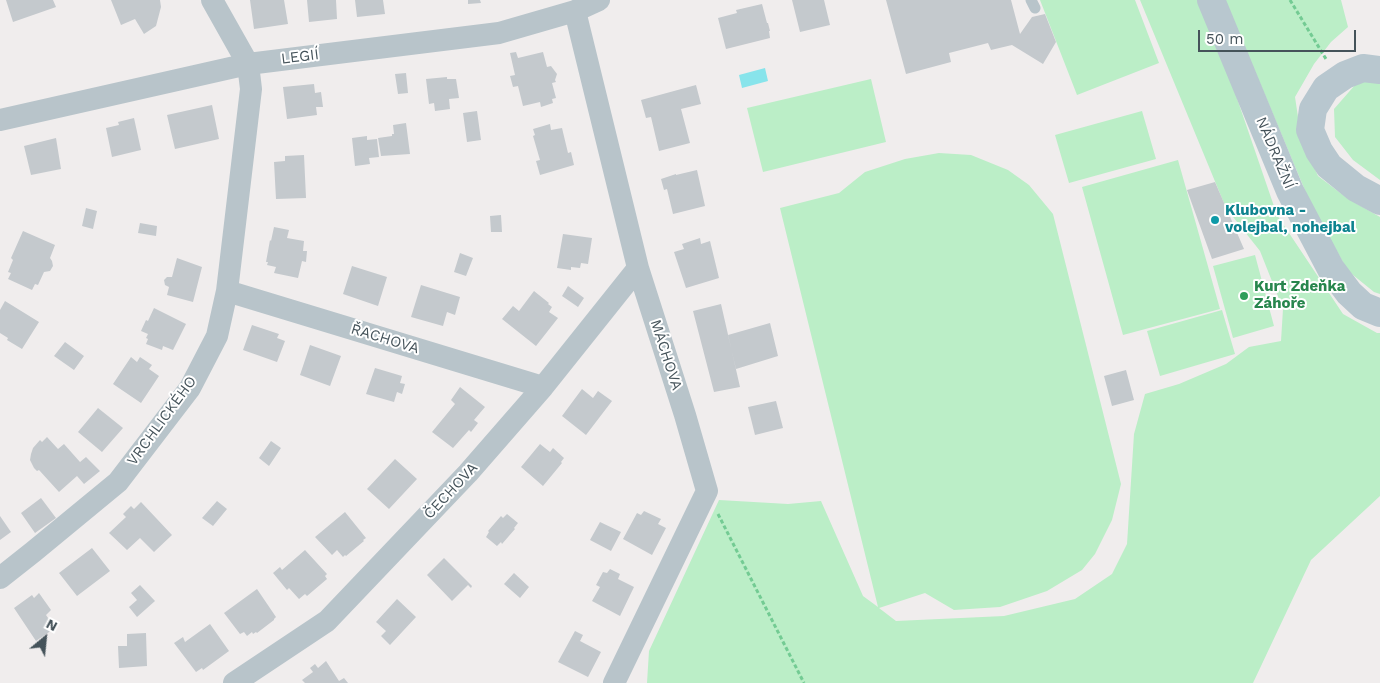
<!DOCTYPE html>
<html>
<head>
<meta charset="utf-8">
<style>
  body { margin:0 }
  #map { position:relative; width:1380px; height:683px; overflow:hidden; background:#f0eded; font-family:"Work Sans",sans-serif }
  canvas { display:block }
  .north { position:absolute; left:20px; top:613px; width:50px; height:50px; -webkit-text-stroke:4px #fff; paint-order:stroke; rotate:28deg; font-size:14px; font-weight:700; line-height:20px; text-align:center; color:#45535a }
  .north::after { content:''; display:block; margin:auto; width:18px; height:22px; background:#45535a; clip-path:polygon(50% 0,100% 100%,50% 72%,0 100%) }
  .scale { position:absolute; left:1198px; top:30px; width:158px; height:22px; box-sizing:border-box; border:2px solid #45535a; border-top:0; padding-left:6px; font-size:15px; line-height:18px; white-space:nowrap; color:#45535a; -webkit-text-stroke:4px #fff; paint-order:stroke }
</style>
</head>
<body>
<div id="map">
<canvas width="1380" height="683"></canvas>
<div class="north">N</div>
<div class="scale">50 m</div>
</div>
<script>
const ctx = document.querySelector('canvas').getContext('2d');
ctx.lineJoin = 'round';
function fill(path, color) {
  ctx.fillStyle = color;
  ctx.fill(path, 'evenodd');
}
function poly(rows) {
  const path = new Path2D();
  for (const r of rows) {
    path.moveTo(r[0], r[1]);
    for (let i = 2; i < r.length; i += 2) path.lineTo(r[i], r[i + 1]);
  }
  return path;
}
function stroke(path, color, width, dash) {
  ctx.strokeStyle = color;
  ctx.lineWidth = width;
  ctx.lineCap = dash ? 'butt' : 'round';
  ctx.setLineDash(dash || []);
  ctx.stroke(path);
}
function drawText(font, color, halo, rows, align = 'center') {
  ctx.font = font + ' "Work Sans",sans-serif';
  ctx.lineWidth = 4;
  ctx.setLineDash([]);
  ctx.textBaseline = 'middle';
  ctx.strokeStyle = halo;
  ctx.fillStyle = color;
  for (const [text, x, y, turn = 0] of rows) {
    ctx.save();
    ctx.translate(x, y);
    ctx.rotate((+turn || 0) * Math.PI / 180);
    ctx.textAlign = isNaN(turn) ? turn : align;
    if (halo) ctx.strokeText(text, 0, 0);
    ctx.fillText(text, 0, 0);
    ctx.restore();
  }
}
fill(poly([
  [1040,0,1135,0,1159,63,1077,95],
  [1140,0,1199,0,1229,75,1277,215,1343,314,1377,333,1380,333,1380,496,1311,560,1253,683,647,683,649,651,719,500,788,504,821,501,863,596,878,607,780,208,839,193,865,172,905,159,939,153,971,155,1008,170,1029,185,1053,214,1121,484,1112,520,1095,554,1082,570,1047,591,1000,607,954,610,925,593,879,608,896,621,1004,616,1075,599,1112,574,1127,544,1134,434,1145,394,1179,384,1226,364,1249,347,1281,341,1283,309,1260,251,1226,208],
  [1225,0,1341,0,1348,27,1331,42,1314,64,1295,97,1301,137,1318,176,1347,198,1380,217,1380,294,1374,292,1348,271,1312,207],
  [1373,76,1380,79,1380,180,1353,160,1335,137,1334,109,1355,85],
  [871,79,886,142,763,172,747,108],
  [1142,111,1156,159,1069,183,1055,135],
  [1178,160,1220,309,1123,335,1082,187],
  [1255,255,1274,326,1233,338,1213,266],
  [1222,310,1235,354,1160,376,1147,331]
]), '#bbeec7');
fill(poly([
  [765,68,768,81,742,88,739,75]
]), '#88e4eb');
fill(poly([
  [6,0,53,0,56,7,13,22],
  [111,0,160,0,161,7,156,26,144,34,135,19,121,25],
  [250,0,284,0,288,24,254,29],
  [307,0,336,0,337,19,309,22],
  [355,0,383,0,385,14,357,17],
  [468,0,480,0,481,3,468,4],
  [792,0,824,0,830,25,800,32],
  [886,0,1011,0,1020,34,1032,17,1045,14,1056,42,1043,64,1012,45,991,50,988,43,949,53,951,62,906,74],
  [762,4,767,23,768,23,770,31,769,31,770,38,726,49,718,18,737,13,736,10],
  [516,52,518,58,543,52,547,67,551,66,557,74,555,80,556,82,552,83,556,98,552,99,553,103,541,107,540,102,523,106,518,86,513,87,510,76,515,75,510,53],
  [406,73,408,93,398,94,395,74],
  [447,77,447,79,456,79,459,98,449,99,450,109,435,111,434,103,429,104,426,79],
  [314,84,315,93,321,92,323,107,316,107,317,115,287,119,283,87],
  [696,85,701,104,681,109,690,143,659,151,651,117,646,118,641,100],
  [212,105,219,139,175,149,167,115],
  [477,111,481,140,467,142,463,113],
  [134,118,141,150,112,157,106,128,119,125,118,122],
  [406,123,410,154,381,156,378,138,392,136,392,134,394,134,393,125],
  [550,124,551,130,562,128,568,153,571,152,574,165,540,175,536,161,540,160,533,136,535,135,533,129],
  [367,136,367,140,377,139,379,157,369,158,370,164,355,166,352,138],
  [56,138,61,169,31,175,24,146],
  [304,155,306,198,276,199,274,162,285,161,285,156],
  [697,170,705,206,673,214,667,189,664,190,661,179,676,174,676,175],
  [1215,182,1244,249,1212,259,1187,190],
  [86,208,97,211,93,229,82,226],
  [501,215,502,232,491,232,490,216],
  [140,223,157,226,156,236,138,233],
  [274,227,289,230,287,238,304,241,303,251,307,251,306,262,302,261,298,278,274,273,276,267,267,265,268,262,266,262,270,240,271,241],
  [23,231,55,245,50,258,52,261,53,266,50,271,44,272,38,285,35,284,32,290,8,279,11,273,8,272,13,260,11,258],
  [563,234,592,238,588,264,581,263,580,268,571,267,571,270,557,268],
  [700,238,701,244,710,241,719,278,686,288,674,252,684,249,682,244],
  [460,253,473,258,466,276,454,272],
  [177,258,202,267,193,302,167,295,169,287,165,285,164,280,167,277,172,277],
  [352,266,387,277,378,306,343,294],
  [421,285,460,297,455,315,447,312,443,326,411,317],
  [568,286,584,298,578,307,562,296],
  [534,291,549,303,548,304,552,307,549,312,558,318,536,346,502,319,513,306,519,311],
  [5,301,39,322,22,349,7,340,8,338,0,333,0,310],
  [721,304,740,387,714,392,693,311],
  [154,308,186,324,173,350,163,346,162,350,146,344,148,339,146,338,148,334,141,331,146,320,148,321],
  [770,323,778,356,736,369,728,335],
  [252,325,279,334,277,338,285,341,277,362,243,350],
  [65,342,84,356,74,370,54,356],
  [310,345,341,356,330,386,300,375],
  [131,357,137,362,140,357,152,365,149,369,159,376,141,403,113,384],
  [375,368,402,376,400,383,405,384,402,394,397,392,394,402,366,394],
  [1126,370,1134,400,1112,406,1104,376],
  [460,387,485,407,474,420,478,423,471,432,469,430,453,448,432,432,455,404,451,400],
  [582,389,593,398,598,391,612,401,586,435,562,416],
  [776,401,783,428,755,435,748,407],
  [98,408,123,428,102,452,78,432],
  [47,437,58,449,64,444,80,462,86,457,100,471,84,484,77,476,59,492,39,470,37,471,34,468,30,460,31,454,33,448,40,440,42,442],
  [271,441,281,448,269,466,259,458],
  [540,444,550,452,553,448,564,458,561,462,562,463,543,486,521,467],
  [395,459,417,479,389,509,367,489],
  [41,498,56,518,35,533,21,513],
  [217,501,227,509,213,526,202,518],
  [141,502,172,535,154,552,140,538,127,550,109,533,126,517,123,514,131,506,134,509],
  [644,511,661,519,658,524,666,528,652,555,623,539,637,513,641,515],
  [345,512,366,538,363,540,364,541,346,556,345,555,343,557,337,550,332,555,315,537],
  [507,514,518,523,514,528,515,529,502,544,501,542,497,546,486,537,489,532,488,531,501,516,503,518],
  [0,516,11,532,0,540],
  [600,522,621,532,611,551,590,540],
  [92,548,110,571,77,596,59,573],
  [305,550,327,574,325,576,327,579,307,596,305,594,299,599,289,588,287,590,273,573,280,567,282,570],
  [444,558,472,586,471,588,468,585,452,601,427,575],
  [610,569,620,574,618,579,634,587,620,616,592,601,600,587,596,585,603,572,607,573],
  [514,573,529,587,520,598,504,584],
  [140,585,155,601,137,617,129,607,137,600,131,593],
  [257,589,276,617,274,619,274,620,257,633,256,632,253,634,252,632,247,636,244,632,240,634,224,613],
  [39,593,51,610,46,615,55,628,36,641,14,608,32,595,34,598],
  [397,599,416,617,390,645,381,636,386,631,376,622],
  [210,624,229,651,203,670,202,668,196,672,174,643,183,637,185,642],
  [575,631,583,635,580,641,601,652,588,677,558,662],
  [146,633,147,666,119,668,118,646,127,646,127,634],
  [326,661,339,681,344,678,348,683,305,683,302,680,313,672,310,668,315,664,318,668]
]), '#c4c9cd');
stroke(poly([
  [1290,0,1326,59],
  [718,514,804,683]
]), '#73cb93', 3, [4, 2.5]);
stroke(poly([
  [1031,0,1035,8]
]), '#b8c4ca', 11);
stroke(poly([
  [575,11,638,268,685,415,707,491,614,683],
  [0,120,248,64,499,33,575,11,599,0],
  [227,291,543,387],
  [0,578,33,552,118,482,190,388,217,336,227,291,251,89,248,64,212,0],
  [234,683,327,621,468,473,543,387,638,268]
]), '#b8c4ca', 22);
stroke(poly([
  [1211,0,1290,191,1331,269,1349,293,1363,306,1380,313],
  [1380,70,1363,68,1345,75,1326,88,1313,109,1310,130,1319,151,1329,166,1356,188,1380,201]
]), '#b8c7cf', 28);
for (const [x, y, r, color] of [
  [1215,220,5,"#0f9aa8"],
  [1244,296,5,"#2e9e5b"]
]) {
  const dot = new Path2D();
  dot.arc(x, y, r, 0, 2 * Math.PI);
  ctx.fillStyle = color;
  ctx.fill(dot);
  stroke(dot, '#fff', 2);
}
drawText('15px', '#45535a', '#fff', [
  ["LEGIÍ",300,57,-7],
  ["NÁDRAŽNÍ",1275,153,67],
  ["ŘACHOVA",385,339,17],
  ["MÁCHOVA",666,355,72],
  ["VRCHLICKÉHO",162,421,-54],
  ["ČECHOVA",451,491,-47]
]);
drawText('bold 15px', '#0d838f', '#fff', [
  ["Klubovna -",1225,211],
  ["volejbal, nohejbal",1225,228]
], 'left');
drawText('bold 15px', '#27864d', '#fff', [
  ["Kurt Zdeňka",1254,287],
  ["Záhoře",1254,304]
], 'left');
</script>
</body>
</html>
